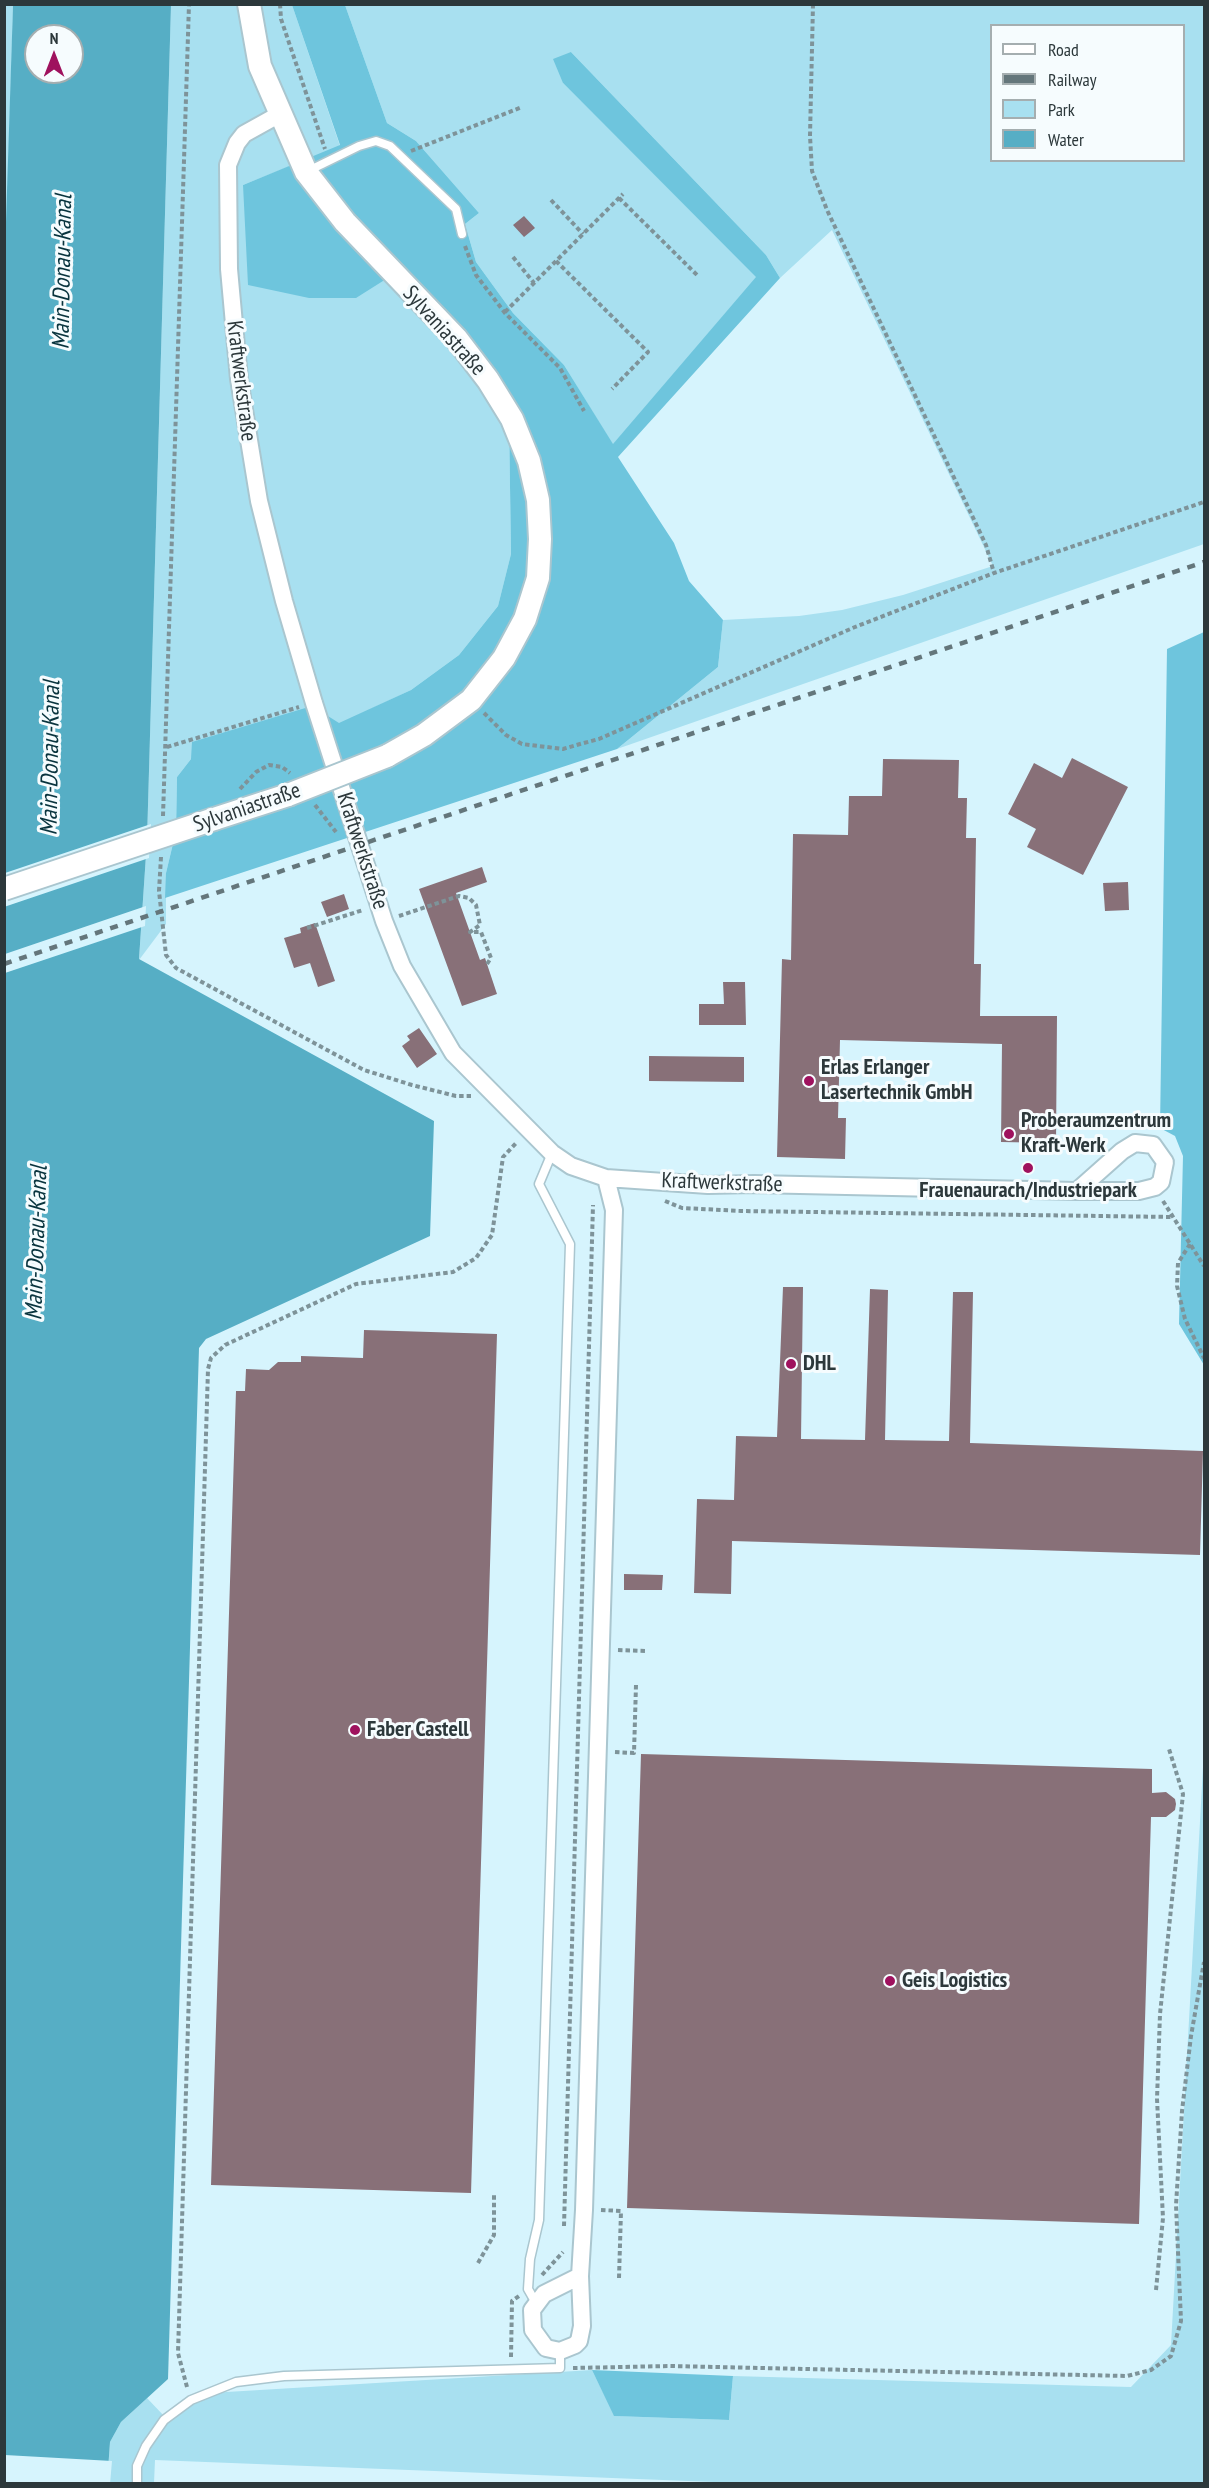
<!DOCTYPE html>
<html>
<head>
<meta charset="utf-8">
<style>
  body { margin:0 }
  #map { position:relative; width:1209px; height:2488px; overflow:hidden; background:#d6f4fd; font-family:"PT Sans Narrow",sans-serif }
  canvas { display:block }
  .frame { position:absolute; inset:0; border:6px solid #2c383b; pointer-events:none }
  .legend { position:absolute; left:990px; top:24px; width:195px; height:138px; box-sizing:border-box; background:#f6fcfe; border:2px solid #a5aeb0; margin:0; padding:8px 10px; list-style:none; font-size:18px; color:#2c383b }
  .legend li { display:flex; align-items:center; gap:12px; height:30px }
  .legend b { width:30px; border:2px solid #a5aeb0 }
  .north { position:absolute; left:24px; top:24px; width:60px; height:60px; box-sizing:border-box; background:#f6fcfe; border:2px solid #a5aeb0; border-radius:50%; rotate:0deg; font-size:16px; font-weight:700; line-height:24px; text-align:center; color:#2c383b }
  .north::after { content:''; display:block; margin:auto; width:21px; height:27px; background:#9f125e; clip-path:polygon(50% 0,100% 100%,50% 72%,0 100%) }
</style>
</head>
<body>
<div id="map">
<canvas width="1209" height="2488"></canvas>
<div class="frame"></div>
<ul class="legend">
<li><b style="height:8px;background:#fff"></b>Road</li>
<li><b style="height:8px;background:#64767b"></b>Railway</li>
<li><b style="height:16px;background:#a8e0f0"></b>Park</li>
<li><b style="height:16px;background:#56aec5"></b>Water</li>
</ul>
<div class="north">N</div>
</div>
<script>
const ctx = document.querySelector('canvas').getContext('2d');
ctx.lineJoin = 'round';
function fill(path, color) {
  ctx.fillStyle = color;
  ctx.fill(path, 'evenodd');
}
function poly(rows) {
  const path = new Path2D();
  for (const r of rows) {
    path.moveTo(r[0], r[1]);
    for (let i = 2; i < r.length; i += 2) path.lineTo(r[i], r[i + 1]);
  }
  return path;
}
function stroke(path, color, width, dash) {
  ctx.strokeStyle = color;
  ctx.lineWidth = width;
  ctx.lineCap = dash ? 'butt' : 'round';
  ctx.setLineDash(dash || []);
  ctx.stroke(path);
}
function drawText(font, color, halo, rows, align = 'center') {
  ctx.font = font + ' "PT Sans Narrow",sans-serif';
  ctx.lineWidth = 6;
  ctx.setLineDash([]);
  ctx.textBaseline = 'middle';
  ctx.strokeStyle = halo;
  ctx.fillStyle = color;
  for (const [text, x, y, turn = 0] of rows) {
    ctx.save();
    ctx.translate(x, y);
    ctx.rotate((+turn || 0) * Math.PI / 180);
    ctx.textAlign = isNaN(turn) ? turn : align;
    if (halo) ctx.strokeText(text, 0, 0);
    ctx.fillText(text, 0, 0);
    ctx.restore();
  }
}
fill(poly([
  [13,4,13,5,5,284,4,5],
  [171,5,292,5,340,146,243,185,394,274,509,419,511,554,498,606,459,655,411,690,339,724,191,759,177,777,176,831,166,873,166,924,139,960,147,840],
  [345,5,1204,5,1204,544,617,749,718,667,723,620,799,616,842,610,903,595,993,566,832,230,780,278,766,255,571,52,563,83,757,277,613,445,564,365,513,313,476,262,465,224,479,213,416,141,387,123],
  [992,26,1184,26,1184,160,992,160],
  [1204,1749,1204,2483,739,2483,155,2460,154,2483,107,2484,110,2442,121,2422,147,2398,164,2416,210,2393,592,2370,615,2416,729,2420,733,2376,1131,2387,1171,2345]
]), '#a8e0f0');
fill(poly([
  [292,5,345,5,387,123,416,141,479,213,465,224,476,262,513,313,564,365,613,444,756,277,563,83,553,59,571,52,766,255,780,278,618,457,674,543,689,581,723,620,718,667,617,749,165,898,166,873,176,831,177,777,191,759,192,742,312,706,339,723,411,690,459,655,498,606,511,554,509,419,394,274,356,298,309,298,248,285,243,185,340,145],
  [1204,632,1204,1365,1179,1324,1183,1156,1175,1136,1160,1128,1167,649],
  [592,2370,733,2376,729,2420,614,2416]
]), '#6ec5dd');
fill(poly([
  [13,5,171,5,147,840,139,959,434,1121,430,1236,206,1339,199,1348,168,2379,121,2422,110,2442,107,2484,4,2483,4,284],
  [36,36,72,36,72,72,36,72]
]), '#56aec5');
fill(poly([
  [151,824,149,858,4,907,5,873],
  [146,906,145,926,5,973,5,954],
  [5,2455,112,2461,110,2484,5,2483]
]), '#d6f4fd');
fill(poly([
  [524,216,535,228,524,237,513,225],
  [1072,758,1128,787,1083,875,1027,847,1036,829,1008,814,1034,763,1062,778],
  [883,759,959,760,958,798,967,798,966,838,976,838,974,964,981,964,980,1016,1057,1016,1056,1143,1001,1142,1002,1044,840,1040,838,1118,846,1118,845,1159,777,1157,782,959,791,960,793,834,848,835,849,796,882,796],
  [482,867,487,882,456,893,480,960,485,958,497,994,462,1006,419,889],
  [1128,882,1129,910,1105,911,1103,883],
  [344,894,349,909,327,917,321,902],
  [315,923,335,981,318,987,310,963,294,968,284,938,301,933,300,928],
  [723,982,745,982,746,1025,699,1025,699,1004,724,1004],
  [419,1028,437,1054,417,1068,402,1046,410,1040,407,1036],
  [649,1056,744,1057,744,1082,649,1081],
  [783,1287,803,1287,801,1439,865,1440,870,1289,888,1290,885,1440,949,1441,953,1292,973,1292,970,1443,1203,1451,1200,1555,732,1541,731,1594,694,1593,697,1499,734,1500,736,1436,777,1437],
  [364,1330,497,1334,471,2193,211,2185,236,1391,245,1391,246,1369,269,1370,278,1362,301,1362,301,1356,363,1358],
  [624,1574,663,1575,662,1590,624,1590],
  [641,1754,1152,1769,1152,1793,1166,1792,1175,1799,1176,1804,1175,1810,1166,1817,1151,1817,1139,2224,627,2208]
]), '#887078');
const lane = poly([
  [308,171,359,146,376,141,390,146,456,209,462,234],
  [536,2303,528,2289,530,2259,539,2220,570,1244,539,1184,552,1153],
  [137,2484,137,2466,146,2446,164,2420,191,2400,236,2382,284,2376,560,2368,560,2351]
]);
const street = poly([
  [280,114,244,134,237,143,228,165,229,269,239,379,259,501,284,601,314,703,384,921,402,966,453,1053,552,1153,571,1166,606,1178,708,1185,754,1184,1077,1191,1139,1191,1155,1187,1161,1182,1165,1162,1153,1145,1135,1143,1122,1151,1077,1191],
  [580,2276,582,2326,579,2341,575,2345,560,2351,546,2348,533,2330,532,2310,544,2294,580,2276,584,2210,614,1210,606,1178]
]);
const secondary = poly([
  [249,4,260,66,306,172,345,222,456,338,488,380,512,419,529,461,538,500,540,539,538,578,525,619,504,658,471,700,424,735,387,756],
  [214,819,288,795]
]);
stroke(lane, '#aac6cf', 11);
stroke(street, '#aac6cf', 20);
stroke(secondary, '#aac6cf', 26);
stroke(poly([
  [280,4,281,19,325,149],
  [813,4,810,136,812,171,827,210,986,545,994,573],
  [411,151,522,107],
  [619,198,699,277],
  [551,200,583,234],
  [465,246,476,275,505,313,560,368,584,411],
  [513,257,534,283],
  [556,261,648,352,612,389],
  [505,312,623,194],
  [484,713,506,735,522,744,563,749,580,744,599,739,855,627,994,573,1204,502],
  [167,747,299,707],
  [240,789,256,772,269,765,282,767,290,773],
  [315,805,336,832],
  [163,816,189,4],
  [161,857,159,891,166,955,176,968,364,1070,412,1085,456,1096,471,1096],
  [399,916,459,896,469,898,476,905,480,925,470,932,481,932,491,958,487,964],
  [307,928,363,910],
  [665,1201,682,1208,741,1211,1173,1217],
  [1163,1201,1204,1266],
  [1190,1244,1178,1263,1177,1286,1185,1319,1204,1358],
  [618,1650,647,1651],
  [615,1752,634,1753,636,1685],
  [601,2210,621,2211,619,2278],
  [564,2226,593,1205],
  [478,2263,494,2235,494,2195],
  [542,2275,563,2252],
  [1156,2290,1163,2218,1157,2099,1160,2014,1183,1794,1169,1749],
  [511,2357,512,2301,519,2296],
  [573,2368,670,2366,1127,2376,1151,2370,1171,2356,1181,2321,1176,2205,1182,2111,1191,2036,1204,1962],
  [187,2387,178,2353,208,1369,211,1358,225,1345,356,1284,453,1272,476,1258,492,1235,503,1157,517,1142]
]), '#7e9399', 4, [4.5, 3]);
stroke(lane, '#fff', 8);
stroke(street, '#fff', 16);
stroke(secondary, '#fff', 22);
stroke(poly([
  [4,964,1204,562]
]), '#64767b', 4.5, [8, 8]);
const secondaryBridge = poly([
  [288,795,387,756],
  [4,889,214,819]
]);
stroke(secondaryBridge, '#aac6cf', 26, []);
stroke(secondaryBridge, '#fff', 22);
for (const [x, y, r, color] of [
  [809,1081,6,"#9f125e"],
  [1009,1134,6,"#9f125e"],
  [1028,1168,6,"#9f125e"],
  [791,1364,6,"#9f125e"],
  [355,1730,6,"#9f125e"],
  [890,1981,6,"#9f125e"]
]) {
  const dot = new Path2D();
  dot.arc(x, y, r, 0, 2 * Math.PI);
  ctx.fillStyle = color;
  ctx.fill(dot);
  stroke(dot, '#f6fcfe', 2);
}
drawText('22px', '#2c383b', '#f6fcfe', [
  ["Sylvaniastraße",444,331,48],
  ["Kraftwerkstraße",241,381,83],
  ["Sylvaniastraße",247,808,-19],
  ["Kraftwerkstraße",362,851,72],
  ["Kraftwerkstraße",722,1183,2]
]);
drawText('bold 22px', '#2c383b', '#f6fcfe', [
  ["Erlas Erlanger",821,1068],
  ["Lasertechnik GmbH",821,1093],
  ["Proberaumzentrum",1021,1121],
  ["Kraft-Werk",1021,1146],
  ["Frauenaurach/Industriepark",1028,1191,"center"],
  ["DHL",803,1364],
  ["Faber Castell",367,1730],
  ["Geis Logistics",902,1981]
], 'left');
drawText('italic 24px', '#09343e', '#f6fcfe', [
  ["Main-Donau-Kanal",63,272,-89],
  ["Main-Donau-Kanal",51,758,-89],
  ["Main-Donau-Kanal",37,1243,-88]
]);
</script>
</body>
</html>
